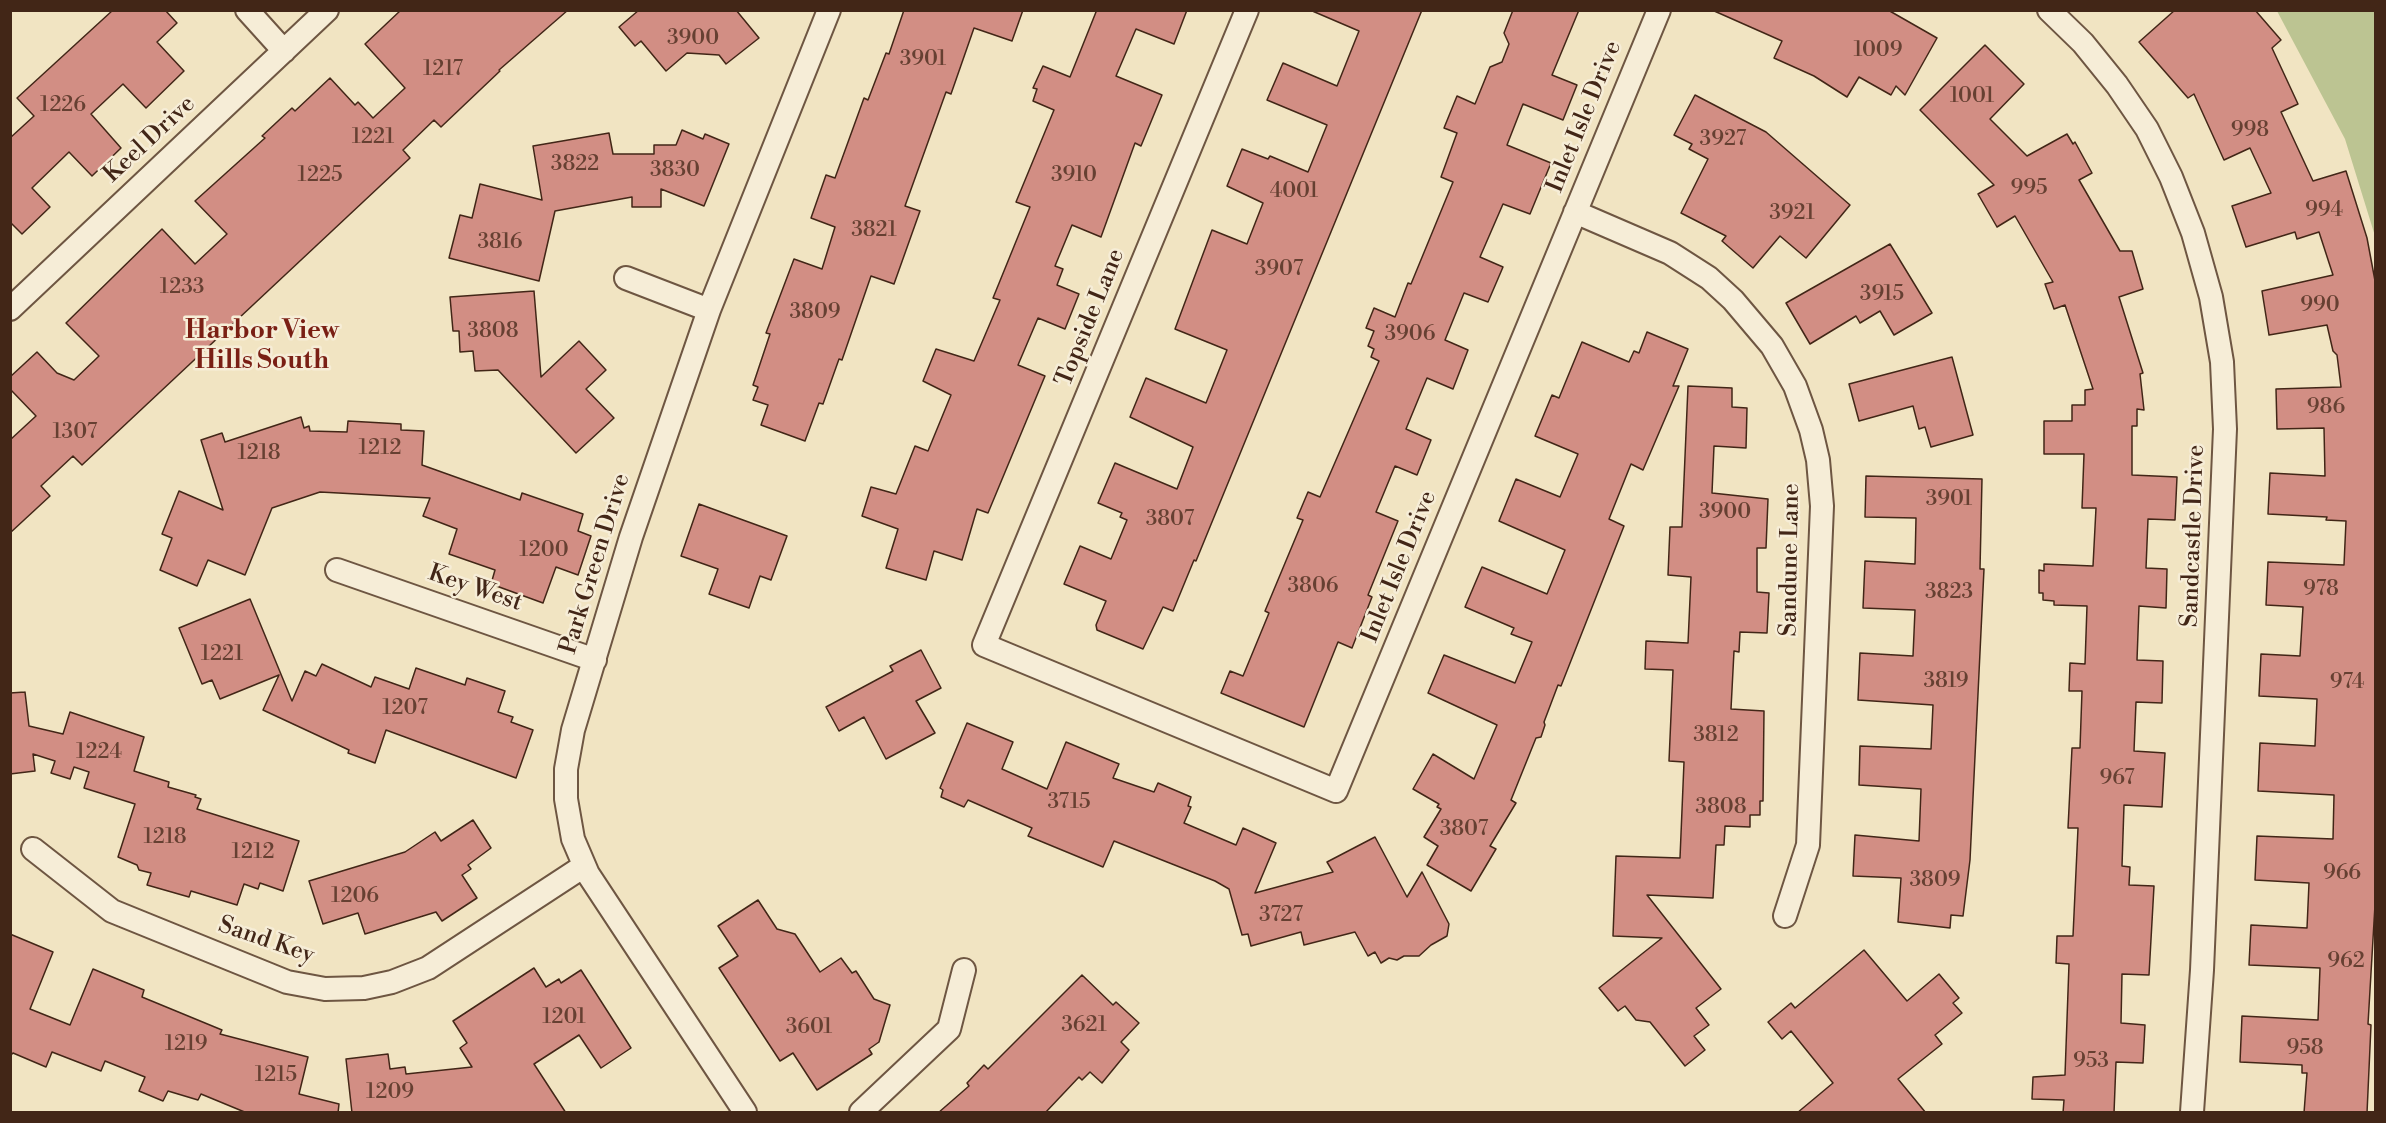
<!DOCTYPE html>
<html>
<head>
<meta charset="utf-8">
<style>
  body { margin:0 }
  #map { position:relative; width:2386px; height:1123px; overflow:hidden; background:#f1e4c2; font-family:"Libre Bodoni",serif }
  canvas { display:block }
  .frame { position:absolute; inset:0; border:12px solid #422617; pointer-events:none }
</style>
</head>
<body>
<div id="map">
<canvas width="2386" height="1123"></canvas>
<div class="frame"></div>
</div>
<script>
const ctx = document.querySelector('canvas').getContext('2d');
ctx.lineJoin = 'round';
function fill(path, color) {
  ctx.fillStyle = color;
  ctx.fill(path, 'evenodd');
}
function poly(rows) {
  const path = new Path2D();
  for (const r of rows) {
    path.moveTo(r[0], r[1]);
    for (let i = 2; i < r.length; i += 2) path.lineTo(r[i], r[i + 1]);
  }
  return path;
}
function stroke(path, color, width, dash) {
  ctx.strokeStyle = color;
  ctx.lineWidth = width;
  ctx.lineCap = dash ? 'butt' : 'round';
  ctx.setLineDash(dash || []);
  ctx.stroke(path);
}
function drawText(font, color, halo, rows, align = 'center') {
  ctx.font = font + ' "Libre Bodoni",serif';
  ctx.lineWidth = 5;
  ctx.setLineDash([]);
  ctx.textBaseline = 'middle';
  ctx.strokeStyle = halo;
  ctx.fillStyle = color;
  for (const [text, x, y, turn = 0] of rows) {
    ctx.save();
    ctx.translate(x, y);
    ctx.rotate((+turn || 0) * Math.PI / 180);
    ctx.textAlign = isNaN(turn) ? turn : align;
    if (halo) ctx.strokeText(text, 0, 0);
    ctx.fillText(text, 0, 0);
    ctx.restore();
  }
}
fill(poly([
  [2277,11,2375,11,2375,236,2345,139]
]), '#bcc492');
const building = poly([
  [113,10,165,10,177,23,157,42,184,71,146,108,123,84,91,114,121,148,92,176,69,152,32,188,50,207,22,234,10,222,10,138,34,116,17,98,113,10],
  [401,10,568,10,499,70,500,71,441,127,434,120,403,150,410,158,82,465,73,456,41,486,50,496,10,533,10,440,36,416,10,389,10,377,37,352,57,373,74,380,99,356,66,323,162,229,195,264,227,234,195,201,265,138,262,136,292,108,295,111,330,78,355,105,358,102,373,118,405,88,365,44,401,10],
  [639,10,736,10,759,38,726,64,719,55,687,53,666,71,641,41,635,46,619,27,639,10],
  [904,10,1023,10,1012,41,974,28,951,94,946,92,905,206,920,211,894,284,871,276,842,360,839,359,823,404,819,403,805,441,761,425,768,405,753,400,758,387,753,385,770,334,766,333,794,259,822,269,835,227,811,218,826,175,835,178,864,98,868,100,886,53,889,54,904,10],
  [1093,10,1187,10,1174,44,1136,29,1116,76,1162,95,1141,146,1135,143,1101,237,1072,225,1055,266,1063,269,1057,285,1079,294,1065,329,1038,318,1018,365,1045,376,988,513,977,509,962,560,934,551,926,580,886,568,898,529,862,516,871,487,896,494,915,446,928,451,951,395,923,381,936,349,974,361,1000,300,993,298,1030,207,1016,202,1054,110,1033,101,1037,89,1033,88,1043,66,1070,77,1096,12,1093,10],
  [1310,10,1422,10,1196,561,1194,560,1173,611,1163,607,1143,649,1097,630,1096,625,1106,601,1064,584,1080,546,1111,559,1127,520,1120,517,1122,513,1098,503,1115,463,1177,489,1193,447,1130,417,1146,378,1206,403,1227,350,1175,329,1212,230,1247,244,1263,203,1227,186,1242,149,1268,159,1270,156,1308,172,1327,125,1267,100,1283,63,1337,86,1359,31,1310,10],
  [1513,10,1579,10,1552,75,1577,85,1563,120,1523,104,1507,145,1551,163,1530,214,1503,204,1480,257,1503,267,1488,302,1464,293,1445,340,1468,350,1453,389,1427,378,1406,429,1431,440,1417,475,1395,466,1376,512,1398,521,1368,595,1372,597,1352,648,1338,642,1304,727,1221,693,1230,671,1243,676,1269,613,1265,611,1303,520,1297,518,1308,492,1320,497,1379,361,1371,357,1374,349,1368,346,1374,331,1366,328,1374,308,1395,317,1408,283,1411,284,1453,182,1441,177,1457,133,1444,128,1457,96,1475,104,1490,67,1502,62,1509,44,1504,33,1513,10],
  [1712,10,1888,10,1937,38,1905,95,1896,86,1891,95,1859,77,1847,97,1814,76,1774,58,1782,41,1712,10],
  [2175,10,2255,10,2281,40,2272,48,2298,104,2281,112,2313,181,2346,171,2367,238,2376,286,2376,888,2368,1024,2371,1025,2367,1113,2304,1113,2307,1073,2302,1073,2302,1065,2240,1062,2242,1016,2318,1020,2320,968,2249,965,2251,925,2307,928,2309,883,2255,880,2257,836,2333,839,2334,795,2258,791,2260,743,2315,746,2317,699,2259,696,2261,654,2300,656,2303,607,2266,605,2268,562,2344,565,2346,521,2326,520,2327,517,2268,514,2270,473,2325,476,2324,428,2277,429,2276,389,2341,387,2337,355,2333,351,2327,325,2269,335,2262,291,2333,275,2319,232,2297,239,2295,232,2246,247,2232,206,2271,193,2250,148,2224,160,2194,94,2188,98,2139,42,2175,10],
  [1985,45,2024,84,1990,119,2027,156,2067,134,2073,144,2075,142,2092,173,2079,180,2120,251,2132,251,2143,289,2119,297,2143,373,2140,374,2144,410,2137,409,2137,426,2132,426,2132,475,2177,477,2175,520,2148,519,2146,568,2167,569,2166,608,2139,606,2137,660,2163,661,2162,703,2136,702,2134,751,2165,753,2162,807,2124,805,2122,866,2130,867,2129,885,2154,886,2149,975,2122,974,2121,1023,2145,1025,2143,1063,2116,1062,2114,1113,2063,1113,2064,1100,2032,1099,2033,1077,2065,1075,2069,964,2056,963,2057,936,2073,936,2078,828,2068,828,2072,748,2080,748,2082,691,2069,691,2070,663,2085,664,2087,606,2054,605,2054,601,2043,600,2043,593,2039,593,2039,570,2044,571,2044,564,2093,566,2096,508,2082,508,2084,454,2044,454,2044,421,2072,421,2072,405,2085,405,2085,390,2093,389,2065,305,2054,309,2045,284,2053,282,2015,216,1997,227,1978,194,1994,185,1920,110,1985,45],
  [1695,95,1766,132,1850,205,1806,258,1780,236,1753,268,1722,241,1726,236,1681,213,1708,159,1689,149,1692,144,1674,135,1695,95],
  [682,130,703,139,705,134,729,144,704,206,661,189,661,207,632,207,632,197,555,211,539,281,449,258,460,215,472,218,480,184,542,200,533,146,609,133,613,154,654,154,654,145,676,145,682,130],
  [1890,244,1932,313,1894,335,1880,311,1860,323,1856,316,1810,344,1786,303,1890,244],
  [534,291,541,377,579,341,606,370,586,389,614,418,576,453,498,370,475,371,473,351,460,352,459,331,453,331,450,297,534,291],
  [1647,332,1688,349,1673,386,1679,386,1643,470,1631,464,1609,519,1624,526,1561,686,1558,685,1544,722,1545,725,1541,737,1536,738,1511,800,1516,803,1490,846,1496,849,1471,891,1427,865,1438,846,1424,837,1441,809,1437,807,1439,804,1413,789,1433,754,1474,779,1497,725,1428,693,1444,655,1515,683,1532,642,1511,634,1514,628,1465,607,1482,567,1547,594,1565,550,1499,521,1516,479,1560,497,1578,454,1535,436,1552,395,1559,398,1582,342,1629,362,1634,351,1639,353,1647,332],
  [1952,357,1973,435,1931,447,1925,427,1919,429,1913,406,1859,421,1849,384,1952,357],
  [1688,386,1732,388,1732,407,1747,408,1746,448,1714,446,1712,493,1768,499,1766,548,1757,548,1757,592,1769,593,1767,633,1740,632,1739,652,1734,651,1731,709,1764,711,1763,801,1760,801,1760,815,1750,815,1750,827,1725,826,1724,845,1716,845,1713,898,1647,895,1721,989,1696,1008,1709,1025,1694,1036,1705,1050,1685,1066,1650,1022,1636,1020,1625,1006,1618,1011,1599,988,1662,938,1613,936,1616,856,1680,858,1684,762,1669,761,1673,670,1645,669,1646,641,1688,643,1691,577,1668,575,1670,527,1682,527,1688,386],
  [301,417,304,428,309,426,310,431,347,432,348,421,401,424,401,430,424,431,422,465,520,500,522,493,583,514,578,531,591,536,578,575,556,567,543,603,491,584,495,570,449,554,457,529,423,516,430,498,320,492,272,508,245,575,208,560,197,586,160,570,172,538,162,534,179,491,223,510,201,440,222,433,225,442,301,417],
  [1866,476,1982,479,1980,569,1984,569,1970,860,1963,916,1951,915,1950,928,1898,922,1901,878,1853,876,1855,835,1919,841,1921,789,1859,785,1860,746,1931,749,1933,705,1858,700,1860,653,1913,656,1915,610,1863,608,1865,561,1915,564,1916,518,1865,517,1866,476],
  [699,504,787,536,771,580,760,576,749,608,709,594,718,569,681,556,699,504],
  [250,599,292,701,305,671,316,676,322,664,371,687,375,677,409,689,416,668,465,685,467,678,505,691,498,712,513,717,511,722,533,730,516,778,386,730,375,763,348,753,349,750,263,710,279,675,220,699,212,680,202,684,179,628,250,599],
  [921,650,941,688,916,701,935,733,886,759,864,717,839,731,826,707,893,671,890,666,921,650],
  [25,692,29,726,63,734,70,712,144,737,134,771,169,782,168,787,196,795,195,797,201,799,197,809,299,841,283,891,260,883,258,889,244,884,237,905,191,891,189,897,147,885,151,873,139,870,137,865,118,857,135,804,84,788,89,772,74,767,70,779,51,773,55,761,33,754,35,771,10,774,10,693,25,692],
  [967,723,1013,742,1002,769,1047,789,1066,742,1119,764,1113,778,1154,792,1158,783,1191,797,1188,806,1191,807,1184,823,1236,845,1243,828,1276,843,1255,893,1333,872,1327,862,1375,837,1407,897,1422,872,1449,924,1447,936,1431,945,1419,956,1404,956,1397,960,1389,958,1381,963,1375,952,1368,956,1355,932,1304,945,1301,932,1251,946,1248,934,1242,935,1229,889,1215,881,1114,841,1103,867,1028,836,1032,828,968,800,964,807,941,797,943,790,940,788,967,723],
  [473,820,491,848,468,865,471,869,462,875,477,898,442,921,436,912,365,934,358,913,323,924,309,881,405,852,435,832,441,841,473,820],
  [758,900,777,929,795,934,820,972,841,958,852,973,856,971,874,999,890,1005,879,1042,869,1049,872,1054,817,1090,793,1053,780,1061,719,968,738,956,718,926,758,900],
  [10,934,53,952,30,1009,70,1025,93,969,144,990,142,997,222,1030,220,1034,308,1057,299,1094,339,1104,338,1113,247,1113,201,1094,198,1100,168,1091,163,1101,139,1091,145,1077,105,1061,101,1071,52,1052,46,1067,13,1053,10,1056,10,934],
  [1864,950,1907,1001,1939,974,1959,998,1953,1003,1962,1013,1935,1035,1942,1044,1898,1079,1926,1113,1797,1113,1833,1083,1791,1031,1782,1039,1768,1022,1791,1003,1795,1008,1864,950],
  [534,968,546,987,559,979,561,983,581,970,631,1048,601,1068,579,1035,534,1064,566,1113,352,1113,346,1059,388,1054,390,1069,405,1067,406,1074,472,1067,460,1048,467,1043,453,1021,534,968],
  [1082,975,1113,1005,1116,1002,1139,1023,1121,1042,1129,1050,1102,1083,1090,1072,1082,1080,1079,1077,1045,1113,938,1113,969,1086,967,1083,984,1065,988,1069,1082,975]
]);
fill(building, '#d28e84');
stroke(building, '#422617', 1.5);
const street = poly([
  [247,10,284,51],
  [1247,10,984,645,1336,791,1659,10],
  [2049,10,2083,43,2117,85,2147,129,2171,177,2193,233,2211,297,2222,362,2225,429,2202,970,2192,1112],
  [1575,212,1670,253,1709,278,1733,300,1772,346,1795,386,1811,430,1818,460,1822,506,1808,845,1785,916],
  [626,278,709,310],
  [10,309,327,10],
  [337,570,595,660],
  [33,849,112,911,287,982,325,989,364,988,392,982,428,968,584,866],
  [745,1112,588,874,573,839,566,799,566,769,573,730,631,537,709,310,829,10],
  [861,1112,949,1029,964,970]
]);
stroke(street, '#6e5642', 26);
stroke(street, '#f6edd7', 22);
drawText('21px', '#664032', null, [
  ["3900",693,39],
  ["1009",1878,51],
  ["3901",923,60],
  ["1217",443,70],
  ["1001",1972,97],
  ["1226",63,106],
  ["998",2250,131],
  ["1221",373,138],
  ["3927",1723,140],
  ["3822",575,165],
  ["3830",675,171],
  ["1225",320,176],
  ["3910",1074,176],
  ["995",2029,189],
  ["4001",1294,192],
  ["994",2324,211],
  ["3921",1792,214],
  ["3821",874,231],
  ["3816",500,243],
  ["3907",1279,270],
  ["1233",182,288],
  ["3915",1882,295],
  ["990",2320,306],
  ["3809",815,313],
  ["3808",493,332],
  ["3906",1410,335],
  ["986",2326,408],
  ["1307",75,433],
  ["1212",380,449],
  ["1218",259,454],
  ["3901",1949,500],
  ["3900",1725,513],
  ["3807",1170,520],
  ["1200",544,551],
  ["3806",1313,587],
  ["978",2321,590],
  ["3823",1949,593],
  ["1221",222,655],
  ["3819",1946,682],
  ["974",2347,683],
  ["1207",405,709],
  ["3812",1716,736],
  ["1224",99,753],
  ["967",2117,779],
  ["3715",1069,803],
  ["3808",1721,808],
  ["3807",1464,830],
  ["1218",165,838],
  ["1212",253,853],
  ["966",2342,874],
  ["3809",1935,881],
  ["1206",355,897],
  ["3727",1281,916],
  ["962",2346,962],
  ["1201",564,1018],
  ["3621",1084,1026],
  ["3601",809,1028],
  ["1219",186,1045],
  ["958",2305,1049],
  ["953",2091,1062],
  ["1215",276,1076],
  ["1209",390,1093]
]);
drawText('24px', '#422617', '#f6edd7', [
  ["Inlet Isle Drive",1585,117,-68],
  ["Keel Drive",150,140,-43],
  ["Topside Lane",1091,318,-68],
  ["Sandcastle Drive",2194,536,-88],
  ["Sandune Lane",1791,560,-89],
  ["Park Green Drive",596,564,-73],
  ["Inlet Isle Drive",1400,567,-68],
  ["Key West",475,589,19],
  ["Sand Key",266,941,19]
]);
drawText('bold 26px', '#7a1f14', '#f6edd7', [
  ["Harbor View",262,332],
  ["Hills South",262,362]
]);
</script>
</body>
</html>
